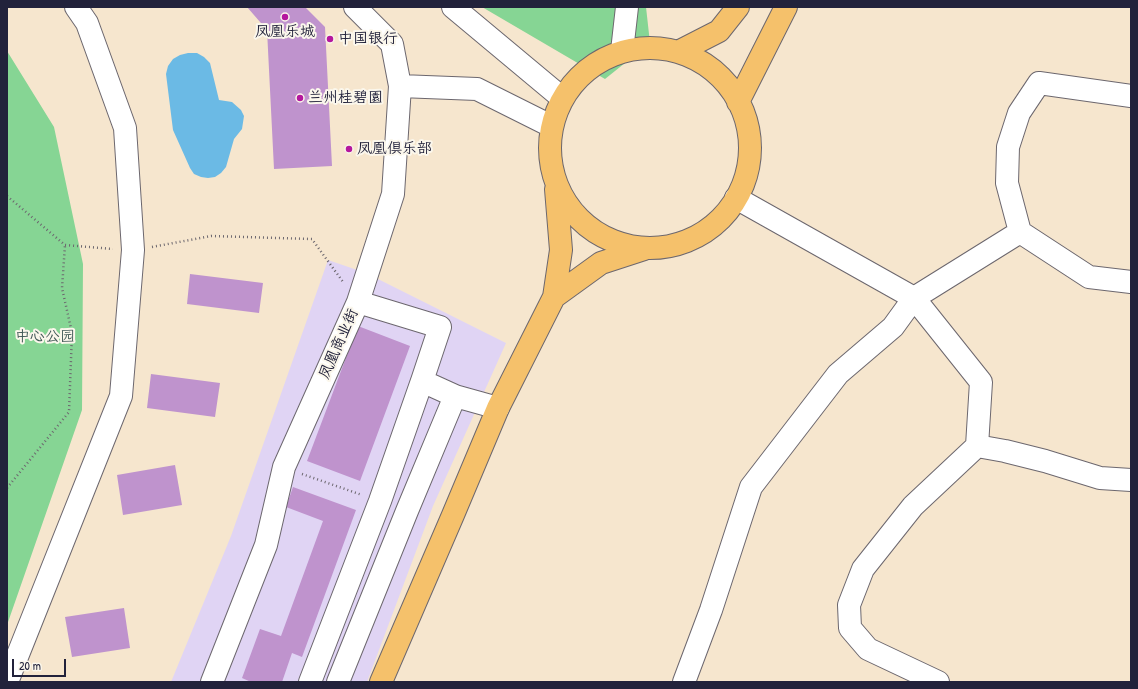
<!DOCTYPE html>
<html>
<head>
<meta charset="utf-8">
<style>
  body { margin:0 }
  #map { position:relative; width:1138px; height:689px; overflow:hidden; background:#f6e6ce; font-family:"Patrick Hand",sans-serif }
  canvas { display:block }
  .frame { position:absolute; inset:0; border:8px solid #22223b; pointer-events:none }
  .scale { position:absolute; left:12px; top:659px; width:54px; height:18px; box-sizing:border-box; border:2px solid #22223b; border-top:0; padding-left:5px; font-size:12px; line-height:14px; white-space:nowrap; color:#22223b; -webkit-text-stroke:3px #fbf7ec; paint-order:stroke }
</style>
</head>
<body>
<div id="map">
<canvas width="1138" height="689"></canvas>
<div class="frame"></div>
<div class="scale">20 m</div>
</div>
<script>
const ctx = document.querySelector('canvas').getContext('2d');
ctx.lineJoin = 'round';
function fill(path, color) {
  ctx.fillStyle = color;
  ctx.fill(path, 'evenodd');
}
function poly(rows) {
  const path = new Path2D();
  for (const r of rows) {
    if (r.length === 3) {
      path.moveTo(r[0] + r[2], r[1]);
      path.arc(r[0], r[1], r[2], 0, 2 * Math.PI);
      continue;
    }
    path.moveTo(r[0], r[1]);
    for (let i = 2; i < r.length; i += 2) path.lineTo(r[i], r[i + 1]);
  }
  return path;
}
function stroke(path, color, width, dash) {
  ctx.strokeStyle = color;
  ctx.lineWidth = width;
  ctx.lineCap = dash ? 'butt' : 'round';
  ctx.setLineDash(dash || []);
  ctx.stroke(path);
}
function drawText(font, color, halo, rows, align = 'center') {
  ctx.font = font + ' "Patrick Hand","LXGW WenKai TC",sans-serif';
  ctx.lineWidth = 4;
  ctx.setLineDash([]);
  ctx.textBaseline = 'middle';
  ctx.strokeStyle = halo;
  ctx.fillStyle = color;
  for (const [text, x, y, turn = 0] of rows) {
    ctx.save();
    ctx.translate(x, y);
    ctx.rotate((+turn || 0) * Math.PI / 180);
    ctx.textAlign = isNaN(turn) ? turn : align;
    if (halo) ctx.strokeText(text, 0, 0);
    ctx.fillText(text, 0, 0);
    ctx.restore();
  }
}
fill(poly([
  [328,260,366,273,506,343,433,506,367,682,171,682,231,536]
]), '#e0d4f4');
fill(poly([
  [482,7,646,7,650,43,605,79],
  [7,51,54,127,83,264,82,410,7,625]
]), '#86d594');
fill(poly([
  [188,53,197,53,204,57,210,63,219,100,232,102,241,110,244,116,242,129,234,139,226,167,221,173,215,177,208,178,201,177,194,174,190,168,173,130,166,74,168,66,173,59,180,55]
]), '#6bbae5');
fill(poly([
  [247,7,305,7,325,27,332,166,274,169,267,30],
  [190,274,263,283,259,313,187,304],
  [358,326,410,346,360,481,307,461],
  [151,374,220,383,215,417,147,408],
  [175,465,182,505,123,515,117,475],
  [293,487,356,510,302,657,292,653,282,682,251,682,242,678,260,629,281,636,323,521,286,507],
  [124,608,130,648,72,657,65,617]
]), '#bf93cd');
const minor = poly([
  [453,7,562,98],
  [622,51,627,7],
  [400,86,477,89,551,126],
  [1131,96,1039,83,1019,113,1008,147,1007,183,1020,232,1089,277,1131,282],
  [736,198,914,298,981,382,977,446,913,506,863,569,849,605,850,628,868,649,938,682],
  [358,302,440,327,422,381,455,396],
  [977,446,1005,451,1045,461,1100,478,1131,480],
  [7,682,121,396,133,250,125,128,87,23,76,7],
  [212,682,266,545,284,467,358,302,393,194,400,86,392,44,355,7],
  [310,682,380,501,422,381],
  [338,682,407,511,455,396,498,408],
  [684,682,711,610,751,487,838,374,893,327,914,298,1020,232]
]);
const major = poly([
  [650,148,100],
  [678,52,719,31,738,7],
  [738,102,786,7],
  [554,297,601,263,644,249],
  [381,682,453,515,498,408,554,297,561,250,556,189]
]);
stroke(minor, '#6c676e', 24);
stroke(major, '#6c676e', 24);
stroke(poly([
  [7,196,65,245,113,249],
  [152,247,211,236,312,239,343,282],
  [302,474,362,495],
  [7,488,69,412,72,333,62,288,65,245]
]), '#6c676e', 2.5, [1, 3]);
stroke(minor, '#fff', 22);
stroke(major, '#f5c16b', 22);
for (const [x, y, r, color] of [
  [285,17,4,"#b5179e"],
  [330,39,4,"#b5179e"],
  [300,98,4,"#b5179e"],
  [349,149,4,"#b5179e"]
]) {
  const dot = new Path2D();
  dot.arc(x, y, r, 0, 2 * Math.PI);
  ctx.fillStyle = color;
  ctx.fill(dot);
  stroke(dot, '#fbf7ec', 1.5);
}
drawText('15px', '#22223b', '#fbf7ec', [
  ["凤凰乐城",285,32,"center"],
  ["中国银行",338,39],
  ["兰州桂碧園",308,98],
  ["凤凰俱乐部",357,149]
], 'left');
drawText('15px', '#405856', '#fbf7ec', [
  ["中心公园",45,337]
]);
drawText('15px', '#22223b', '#fbf7ec', [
  ["凤凰商业街",339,344,-66]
]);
</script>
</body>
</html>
